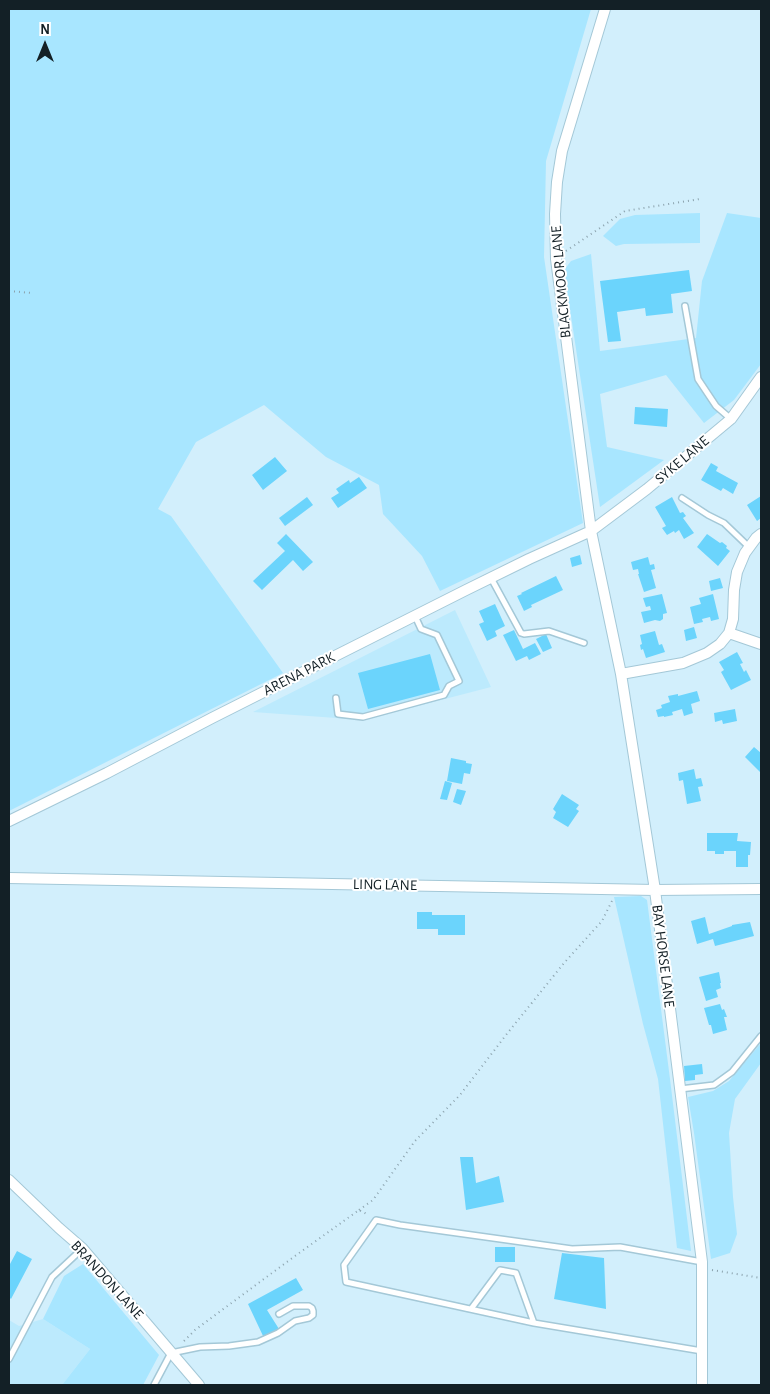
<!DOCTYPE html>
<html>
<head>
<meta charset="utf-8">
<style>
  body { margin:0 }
  #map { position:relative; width:770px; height:1394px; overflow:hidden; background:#d2effc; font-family:"Alegreya Sans",sans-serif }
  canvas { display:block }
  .frame { position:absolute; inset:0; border:10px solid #132026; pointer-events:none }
  .north { position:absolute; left:20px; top:20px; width:50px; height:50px; -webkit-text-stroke:4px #fff; paint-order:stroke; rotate:0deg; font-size:14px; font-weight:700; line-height:20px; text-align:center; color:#132026 }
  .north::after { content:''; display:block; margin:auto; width:18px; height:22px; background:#132026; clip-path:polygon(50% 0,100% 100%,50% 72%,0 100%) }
</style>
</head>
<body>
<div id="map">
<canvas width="770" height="1394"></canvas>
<div class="frame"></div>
<div class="north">N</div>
</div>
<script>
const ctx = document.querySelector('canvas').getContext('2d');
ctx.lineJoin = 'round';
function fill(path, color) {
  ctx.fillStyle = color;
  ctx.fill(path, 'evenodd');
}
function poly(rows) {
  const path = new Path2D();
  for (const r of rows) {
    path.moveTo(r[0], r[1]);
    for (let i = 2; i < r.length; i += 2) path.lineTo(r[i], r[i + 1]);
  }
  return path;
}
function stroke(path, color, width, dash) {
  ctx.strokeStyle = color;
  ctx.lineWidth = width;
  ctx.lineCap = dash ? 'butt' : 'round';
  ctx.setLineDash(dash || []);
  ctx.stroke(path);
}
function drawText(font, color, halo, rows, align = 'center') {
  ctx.font = font + ' "Alegreya Sans",sans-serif';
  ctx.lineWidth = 4;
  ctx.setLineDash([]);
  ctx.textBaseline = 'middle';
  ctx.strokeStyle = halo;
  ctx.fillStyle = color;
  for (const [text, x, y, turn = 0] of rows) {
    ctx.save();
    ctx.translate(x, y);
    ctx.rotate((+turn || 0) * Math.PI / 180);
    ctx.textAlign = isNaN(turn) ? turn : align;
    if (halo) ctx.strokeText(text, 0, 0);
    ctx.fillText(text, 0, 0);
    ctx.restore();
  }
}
fill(poly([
  [455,610,491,687,364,720,253,712],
  [43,1319,90,1349,62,1385,9,1385,9,1320,19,1326]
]), '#bceafd');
fill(poly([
  [9,9,591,9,546,161,544,257,583,523,440,591,422,556,383,514,379,485,326,457,264,405,196,442,158,509,171,516,283,673,9,811],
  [700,213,700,243,624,244,616,246,603,236,620,219,635,215],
  [727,213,761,218,761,364,734,400,704,423,666,375,600,394,607,447,664,460,600,507,564,270,571,261,591,254,600,351,696,338,702,281],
  [641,896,647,900,670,1079,691,1251,677,1248,658,1079,643,1024,614,897],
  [761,1043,761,1063,735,1099,729,1133,733,1197,737,1234,730,1253,711,1259,694,1133,688,1097,713,1091,729,1081],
  [83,1264,159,1355,143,1385,62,1385,90,1349,43,1319,64,1276]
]), '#a8e6ff');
fill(poly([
  [689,270,692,291,671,294,673,313,646,316,645,308,617,312,621,341,608,342,600,281],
  [635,407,668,409,667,427,634,424],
  [275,457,287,471,263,490,252,475],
  [711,463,718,467,716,471,738,483,733,494,723,488,721,491,701,480],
  [359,477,367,488,338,508,331,498,339,493,336,489,349,480,350,483],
  [761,496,761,518,757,521,747,505],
  [307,497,313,505,285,526,279,518],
  [672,497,680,513,683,512,686,516,683,518,694,533,684,539,679,530,675,533,674,531,667,535,662,528,666,526,655,507],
  [286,534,313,562,303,571,293,560,262,590,253,581,285,551,277,543],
  [707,534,720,543,722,542,727,546,726,548,730,551,718,566,697,547],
  [580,555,582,564,572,567,570,558],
  [648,557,650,565,654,564,655,569,651,570,656,588,644,592,638,574,639,574,638,569,633,570,631,562],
  [556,576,563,590,531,605,532,607,524,611,517,596,522,594,521,593],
  [720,578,723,588,711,591,709,581],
  [662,594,667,613,663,614,663,619,660,621,655,620,644,623,641,612,651,610,650,606,646,607,643,598],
  [713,594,719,619,711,621,710,617,702,619,703,622,694,624,690,607,701,604,699,598],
  [495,604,505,626,495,631,497,636,487,641,479,624,484,622,479,611],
  [694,627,697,638,686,641,684,630],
  [514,630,523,649,535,643,541,654,529,660,527,656,516,661,503,635],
  [655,631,659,645,662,644,665,652,646,658,643,649,641,650,640,645,642,644,640,635],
  [546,634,552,648,543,652,536,639],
  [737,652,743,663,740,664,744,672,746,670,751,680,731,690,721,672,724,670,719,662],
  [430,654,440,690,368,709,358,673],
  [697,691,700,701,691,704,693,713,684,716,682,709,672,712,673,715,664,717,664,716,658,717,656,710,662,708,661,705,670,702,668,696,678,694,678,696],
  [735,709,737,721,723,724,722,720,715,722,714,713],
  [754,747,761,753,761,773,745,757],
  [451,758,466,761,466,763,472,764,470,774,464,773,462,784,447,781],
  [694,769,696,779,701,778,703,786,698,787,701,801,687,804,683,780,679,781,678,773],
  [445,781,452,783,447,800,440,799],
  [457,789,466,791,461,805,453,802],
  [562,794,579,805,576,809,579,811,568,827,553,818,556,812,553,809],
  [707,833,738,833,737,841,751,842,750,855,748,855,748,867,736,867,736,851,724,851,724,854,715,854,715,851,707,851],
  [417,912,432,912,432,915,465,915,465,935,438,935,438,929,417,929],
  [705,917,709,934,732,926,732,925,750,922,754,936,715,946,713,939,697,944,691,921],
  [719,972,721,983,720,983,721,988,716,990,718,997,706,1001,699,977],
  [720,1004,722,1010,724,1009,727,1017,724,1017,727,1030,713,1034,711,1025,709,1025,704,1008],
  [702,1064,703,1074,695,1075,695,1080,685,1081,684,1066],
  [460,1157,473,1157,476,1183,499,1176,504,1202,466,1210],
  [495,1247,515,1247,515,1262,495,1262],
  [17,1251,32,1259,11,1299,9,1297,9,1263,10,1264],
  [562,1253,604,1258,606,1309,554,1299],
  [296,1278,303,1290,267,1310,279,1329,264,1338,248,1304]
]), '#6bd4fc');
const lane = poly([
  [685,306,698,379,716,406,731,419],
  [682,498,708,515,724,523,749,547],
  [491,578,521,633,524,634,549,631,584,643],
  [336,698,338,714,363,717,444,695,449,686,459,681,437,635,421,629,415,616],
  [680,1089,714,1085,732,1072,761,1036],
  [471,1309,500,1270,516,1273,534,1323],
  [702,1351,534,1323,346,1282,344,1265,376,1220,400,1225,572,1249,620,1247,702,1262],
  [9,1359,52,1277,82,1249],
  [154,1385,171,1353,200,1347,229,1346,258,1342,278,1333,295,1321,309,1318,313,1315,313,1311,312,1308,309,1306,293,1306,279,1314]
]);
const street = poly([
  [605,9,562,151,557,182,555,214,556,259,591,531,621,674,655,890,702,1262,702,1385],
  [729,633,761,644],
  [621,674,683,663,707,653,720,644,729,633,733,619,734,590,737,572,745,553,756,538,761,534],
  [9,821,107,773,212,718,466,590,529,559,591,531,647,489,731,419,761,377],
  [9,878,655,890,761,889],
  [9,1180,59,1228,82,1248,199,1385]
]);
stroke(lane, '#a4c8d7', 8);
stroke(street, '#a4c8d7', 12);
stroke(poly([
  [566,251,625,211,700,199],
  [9,291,32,293],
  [359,1210,373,1200,415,1141,460,1095,506,1035,564,963,602,921,613,899],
  [712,1270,761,1278],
  [184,1341,195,1330,295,1256,359,1210,369,1215]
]), '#8ca3ae', 2, [1, 4]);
stroke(lane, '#fff', 5);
stroke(street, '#fff', 10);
drawText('15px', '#132026', '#fff', [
  ["BLACKMOOR LANE",561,282,-95],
  ["SYKE LANE",682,460,-40],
  ["ARENA PARK",299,674,-27],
  ["LING LANE",385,885,1],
  ["BAY HORSE LANE",663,956,83],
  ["BRANDON LANE",107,1280,48]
]);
</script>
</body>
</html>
